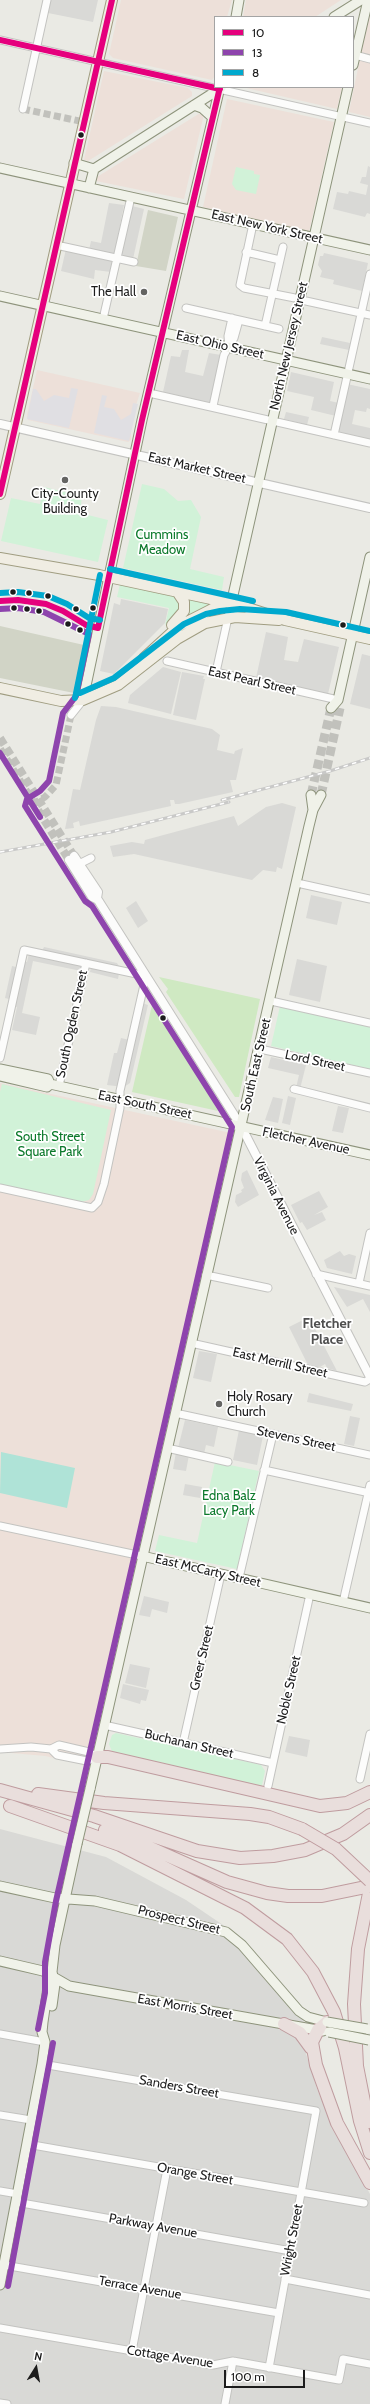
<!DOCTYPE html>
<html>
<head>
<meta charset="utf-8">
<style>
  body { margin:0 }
  #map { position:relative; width:370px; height:2404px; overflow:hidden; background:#eaeae4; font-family:Cabin,sans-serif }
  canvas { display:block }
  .legend { position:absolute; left:214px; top:16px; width:140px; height:72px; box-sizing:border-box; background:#fff; border:1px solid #a4a4a4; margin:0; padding:5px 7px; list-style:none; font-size:12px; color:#1c1c1c }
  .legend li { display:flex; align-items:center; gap:8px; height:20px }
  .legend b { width:20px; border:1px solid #a4a4a4 }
  .north { position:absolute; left:16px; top:2348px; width:40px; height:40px; -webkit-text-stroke:3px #fff; paint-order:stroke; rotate:11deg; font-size:11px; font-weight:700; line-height:16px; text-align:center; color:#1c1c1c }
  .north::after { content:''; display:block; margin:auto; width:14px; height:18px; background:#1c1c1c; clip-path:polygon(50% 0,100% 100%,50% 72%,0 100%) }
  .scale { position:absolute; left:224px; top:2370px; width:81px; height:18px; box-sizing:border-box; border:2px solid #1c1c1c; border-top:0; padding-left:5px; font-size:12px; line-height:14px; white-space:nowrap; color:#1c1c1c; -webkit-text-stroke:3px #fff; paint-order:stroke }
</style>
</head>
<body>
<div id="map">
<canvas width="370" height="2404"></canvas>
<ul class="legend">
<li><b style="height:5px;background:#e5007d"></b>10</li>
<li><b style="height:5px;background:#8e44ad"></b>13</li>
<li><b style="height:5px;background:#00a9ce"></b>8</li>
</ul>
<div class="north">N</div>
<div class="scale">100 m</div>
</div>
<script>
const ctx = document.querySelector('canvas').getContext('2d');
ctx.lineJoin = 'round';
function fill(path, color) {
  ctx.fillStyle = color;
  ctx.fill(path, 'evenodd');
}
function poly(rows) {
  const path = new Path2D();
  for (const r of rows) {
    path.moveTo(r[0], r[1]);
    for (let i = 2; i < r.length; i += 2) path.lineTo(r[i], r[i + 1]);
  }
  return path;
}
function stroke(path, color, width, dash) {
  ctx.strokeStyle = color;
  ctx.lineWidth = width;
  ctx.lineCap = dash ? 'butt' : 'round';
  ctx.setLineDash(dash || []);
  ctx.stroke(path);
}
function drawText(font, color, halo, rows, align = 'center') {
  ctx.font = font + ' Cabin,sans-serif';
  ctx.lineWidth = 3.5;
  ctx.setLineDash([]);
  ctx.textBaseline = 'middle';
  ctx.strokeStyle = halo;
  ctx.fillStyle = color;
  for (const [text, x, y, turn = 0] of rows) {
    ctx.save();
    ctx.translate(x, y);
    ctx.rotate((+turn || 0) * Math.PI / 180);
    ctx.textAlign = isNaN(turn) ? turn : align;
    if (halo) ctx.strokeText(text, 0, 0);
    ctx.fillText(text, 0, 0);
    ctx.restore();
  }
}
fill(poly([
  [50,0,98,0,93,22,48,13],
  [368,166,370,167,370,214,367,213,365,217,333,209,337,192,348,194,349,191,366,195,368,185,360,183,362,177,366,177],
  [109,203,124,205,114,256,89,250,91,241,101,243],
  [132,206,144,209,133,259,121,256],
  [66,249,113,259,111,272,95,270,94,279,61,271],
  [324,253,368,263,362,291,333,284,334,280,320,277,322,271,318,265,320,256,323,256],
  [322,337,350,343,349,350,320,344],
  [182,350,189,350,185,372,203,376,209,353,221,355,211,403,163,392,171,356,180,357],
  [291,372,334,382,330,401,339,403,336,416,311,410,314,397,287,391],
  [347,384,370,389,370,409,367,408,366,412,355,410,352,424,370,428,370,440,336,433],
  [286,412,309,417,307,425,284,419],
  [121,599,168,609,165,623,114,674,100,671,114,603,120,605],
  [266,632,288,637,284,660,298,662,304,639,339,647,328,694,256,678],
  [362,654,370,656,370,709,350,704],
  [163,667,181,672,171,714,128,703,130,695],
  [182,672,204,676,203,679,205,679,196,720,173,715],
  [101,706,116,707,212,729,220,735,217,750,234,754,235,751,243,748,236,780,230,780,233,792,179,804,175,804,174,800,170,800,171,806,80,826,79,821,73,823,74,828,65,829,73,789,80,790,96,720],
  [282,803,296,807,282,869,277,867,276,872,263,870,252,880,134,854,113,857,110,846,132,842,144,844,145,840,234,816,238,826,266,807],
  [311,895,342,902,337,925,306,918],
  [136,901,148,921,138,928,126,908],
  [44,947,117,963,120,968,118,979,90,972,91,967,88,967,86,972,33,961,22,1013,40,1017,36,1035,12,1030,17,1007,12,1006,13,1000,5,998,12,966,20,968,22,961,27,962,30,949,42,951],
  [297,959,327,966,320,1002,289,995],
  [142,1003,148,1005,130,1083,124,1087,107,1085,114,1053,117,1053,121,1038,134,1041],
  [271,1057,306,1065,300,1089,296,1088,299,1075,268,1068],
  [288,1096,296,1098,290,1125,282,1123],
  [273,1097,283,1099,278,1123,265,1120],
  [338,1106,349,1108,343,1133,332,1131],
  [247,1170,259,1195,238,1207,235,1202,236,1195,242,1192,241,1190,244,1188,241,1180,242,1173],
  [319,1191,328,1207,314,1215,322,1212,326,1220,307,1230,302,1222,300,1223,291,1205],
  [340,1251,344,1256,349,1254,356,1256,352,1274,327,1268,324,1260],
  [334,1287,370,1295,370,1312,363,1299,347,1307],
  [309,1317,337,1371,327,1368,325,1364,320,1367,308,1365,289,1327],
  [199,1351,217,1354,211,1382,193,1378],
  [309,1393,353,1404,351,1411,307,1402],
  [350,1416,360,1418,354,1446,344,1444],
  [185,1420,218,1427,214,1447,206,1445,204,1454,178,1448],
  [239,1430,263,1436,257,1465,233,1460],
  [176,1452,189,1455,186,1471,173,1469],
  [185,1484,202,1487,200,1498,183,1495],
  [144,1596,169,1602,167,1613,152,1609,150,1617,139,1615],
  [130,1664,150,1668,146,1688,125,1683],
  [123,1684,149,1690,146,1701,141,1700,140,1704,120,1698],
  [289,1736,310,1740,307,1757,285,1752],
  [0,1829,106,1857,186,1900,226,1927,304,2011,303,2044,317,2089,333,2127,370,2194,370,2404,0,2404]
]), '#d9d9d6');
fill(poly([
  [121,0,232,0,227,17,215,17,215,76,212,80,113,58,109,54],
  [246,0,341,0,315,17,243,17],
  [370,10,370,117,349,112],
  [104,71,188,88,192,92,192,96,88,161,84,160],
  [242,87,342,87,337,109],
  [227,99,334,122,309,232,203,207],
  [205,110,184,199,96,181,97,177],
  [37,370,140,393,131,420,131,440,128,442,28,420,27,415],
  [0,1083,231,1133,203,1262,86,1768,81,1764,45,1756,0,1752]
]), '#ede0d9');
fill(poly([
  [148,210,178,217,166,271,136,266],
  [0,626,84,645,74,693,0,678]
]), '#d1d4c6');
fill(poly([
  [159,977,260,999,239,1097,235,1097,166,992,168,989],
  [152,1005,155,1005,182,1046,218,1111,132,1092]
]), '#cfe9c2');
fill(poly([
  [236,167,254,171,254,174,260,175,256,194,236,190,232,184],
  [142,484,164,489,178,501,191,500,201,517,190,569,224,577,222,590,123,568],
  [44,487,82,496,80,513,108,520,98,562,1,541,11,498,40,504],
  [120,584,212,604,186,617,178,614,165,625,169,608,117,597],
  [280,1006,370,1027,370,1069,271,1046],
  [2,1084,111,1110,93,1194,89,1200,81,1202,0,1184,0,1092],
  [215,1462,259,1471,237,1569,155,1551,159,1535,197,1543],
  [116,1733,261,1765,265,1771,261,1790,113,1754,109,1744,112,1735]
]), '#d1f2d8');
fill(poly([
  [1,1452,75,1468,67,1508,0,1493]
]), '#afe3d7');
fill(poly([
  [71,388,78,389,69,428,27,419,33,389,36,389,44,401,54,395,69,398],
  [102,395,107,396,104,407,114,409,121,420,131,414,133,403,138,404,129,441,94,433]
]), '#e0dfe3');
stroke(poly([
  [23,109,84,122],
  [33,804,45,797,56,785,71,715]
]), '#c1c1bc', 7, [7, 3.5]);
stroke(poly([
  [0,738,74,856],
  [0,749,69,860]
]), '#c1c1bc', 8, [8, 4]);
stroke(poly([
  [311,795,331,708],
  [321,795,340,708]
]), '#c1c1bc', 9, [9, 4.5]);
const minor = poly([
  [0,40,370,123],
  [355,55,370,59],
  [23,109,47,0],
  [253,224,240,285,244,288,300,299],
  [56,245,134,262],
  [246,252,280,260],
  [306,301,370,315],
  [186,308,279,329],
  [103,319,131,197],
  [265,326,283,247],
  [229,347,228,336,232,318],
  [149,393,370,443],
  [213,406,224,355,234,338,239,320],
  [334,435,370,274],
  [167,661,338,700],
  [216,672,231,604],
  [71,715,83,700],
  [79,864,91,858],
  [297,883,370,899],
  [271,1001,370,1023],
  [260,1049,370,1073],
  [0,1058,24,950,146,976,120,1091,120,1108,104,1184,98,1202,92,1208,0,1188],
  [59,1086,86,963],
  [294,1089,370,1108],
  [316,1274,370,1286],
  [206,1275,268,1288],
  [359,1283,370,1233],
  [191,1343,365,1382,370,1379],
  [175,1413,370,1455],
  [167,1448,228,1462],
  [264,1470,370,1493],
  [0,1526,142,1556],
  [239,1578,273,1434],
  [343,1602,370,1485],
  [104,1725,273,1763],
  [183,1743,221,1574],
  [0,1749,31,1747,51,1749,59,1745,89,1752,97,1757],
  [51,1749,57,1755,87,1761,97,1757],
  [360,1779,370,1734],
  [268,1786,310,1594],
  [0,2034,45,2042],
  [42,2064,316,2111,269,2368],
  [0,2115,31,2120],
  [27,2144,364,2203],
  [0,2191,18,2194],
  [16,2202,291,2251],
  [4,2265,279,2313],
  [285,2279,370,2295],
  [0,2328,213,2365,233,2361,339,2380,343,2359,370,2364],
  [132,2351,167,2169],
  [0,2403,7,2404],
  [225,2404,233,2361]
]);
const tertiary = poly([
  [0,424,370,508],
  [74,856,98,892,97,898],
  [69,860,92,897,98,900,241,1126,370,1377]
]);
const secondary = poly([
  [236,17,239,0],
  [334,17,361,0],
  [353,65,368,0],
  [194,105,202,108,212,117],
  [74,163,94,169],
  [0,168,370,250],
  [89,188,94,169,221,88],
  [0,296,370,379],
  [231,604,348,87],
  [83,700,142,420,220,87],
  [331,708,338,700,370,557],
  [311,795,313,810],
  [0,1069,48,1079,50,1084],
  [0,1076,47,1087,50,1084,370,1155],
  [142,1556,370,1608],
  [90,1789,309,826,313,810,321,795],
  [0,1886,55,1898,95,1901,226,1932,242,1945,299,2011,308,2017,327,2022],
  [0,1961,43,1971,69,1986,323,2031],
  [52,2006,55,1984,52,1972,55,1945,77,1844],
  [0,2285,42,2064,45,2042,42,2032,43,2022,49,1980,53,1976]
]);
const primary = poly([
  [0,494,112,0],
  [0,558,99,575,239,605,285,620,370,639],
  [172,625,184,611,184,602,178,593],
  [144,658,179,626,224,603],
  [0,688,61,701,83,700,118,685,177,639,205,623,235,617,279,620]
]);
const motorway = poly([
  [97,1757,108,1757,320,1806,347,1803,370,1792],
  [0,1790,94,1816,197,1851,240,1858,273,1856,305,1850,343,1834,370,1815],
  [38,1794,104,1803,250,1814,269,1817,302,1829],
  [10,1806,120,1845,245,1908,287,1939,313,1972,334,2012,345,2048,360,2121,370,2153],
  [105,1830,146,1846,227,1882,267,1893,288,1896,322,1896,370,1886],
  [327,2022,318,2030,312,2042,316,2065,337,2123,370,2183],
  [284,2024,300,2033,311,2048],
  [368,2122,357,2066,354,2004,358,1949,370,1888]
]);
stroke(minor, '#c3c3c0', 9);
stroke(tertiary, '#c3c3c0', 10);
stroke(secondary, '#8e947c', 11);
stroke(primary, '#a09d81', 12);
stroke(motorway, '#bf9c9f', 14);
stroke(minor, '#fcfcfb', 7);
stroke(tertiary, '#fcfcfb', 8);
stroke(secondary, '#f0f2e9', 9);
stroke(primary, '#f0ede3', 10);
stroke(motorway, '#e9dedc', 12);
const rail = poly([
  [222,800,330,771,370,758],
  [0,852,111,832,229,802]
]);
stroke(rail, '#c9c9c8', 3);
stroke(rail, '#fff', 1.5, [4.5]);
const secondaryBridge = poly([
  [77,1844,90,1789],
  [327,2022,367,2029],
  [329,2032,369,2040]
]);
const motorwayBridge = poly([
  [302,1829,336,1849,370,1881]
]);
stroke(secondaryBridge, '#8e947c', 11, []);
stroke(motorwayBridge, '#bf9c9f', 14, []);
stroke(secondaryBridge, '#f0f2e9', 9);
stroke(motorwayBridge, '#e9dedc', 12);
stroke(poly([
  [0,40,220,89],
  [0,494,112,0],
  [0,601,18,600,46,604,63,611,86,625,98,628],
  [98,628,142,420,220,87]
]), '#e5007d', 6);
stroke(poly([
  [0,609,18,608,44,612,89,634,76,696,63,713,49,781,40,791,27,799,25,806,85,901,92,906,232,1127,56,1901,45,1962,45,1993,38,2029],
  [0,753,40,817],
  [8,2286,53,2043]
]), '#8e44ad', 6);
stroke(poly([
  [110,569,253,601],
  [0,593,18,592,48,596,67,604,89,618,100,620],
  [80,693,114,678,184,624,206,614,220,611,240,609,286,612,370,631],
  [75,698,100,575]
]), '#00a9ce', 6);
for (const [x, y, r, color] of [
  [81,135,3.5,"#1c1c1c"],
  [144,292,4,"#646462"],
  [65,480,4,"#646462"],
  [13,592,3.5,"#1c1c1c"],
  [29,593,3.5,"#1c1c1c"],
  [48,596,3.5,"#1c1c1c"],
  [14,608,3.5,"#1c1c1c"],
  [93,608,3.5,"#1c1c1c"],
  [27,609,3.5,"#1c1c1c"],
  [76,609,3.5,"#1c1c1c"],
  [39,611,3.5,"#1c1c1c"],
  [68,624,3.5,"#1c1c1c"],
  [343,625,3.5,"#1c1c1c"],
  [80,630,3.5,"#1c1c1c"],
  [163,1018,3.5,"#1c1c1c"],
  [219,1404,4,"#646462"]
]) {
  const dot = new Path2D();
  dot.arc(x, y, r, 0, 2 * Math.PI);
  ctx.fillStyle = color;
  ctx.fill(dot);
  stroke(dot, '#fff', 1.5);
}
drawText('13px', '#1c1c1c', '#fff', [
  ["East New York Street",267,227,13],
  ["East Ohio Street",220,345,13],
  ["North New Jersey Street",289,346,-77],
  ["East Market Street",197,468,13],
  ["East Pearl Street",252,681,13],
  ["South Ogden Street",72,1024,-78],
  ["Lord Street",315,1061,12],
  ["South East Street",256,1065,-77],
  ["East South Street",145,1105,12],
  ["Fletcher Avenue",306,1141,12],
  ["Virginia Avenue",276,1196,63],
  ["East Merrill Street",280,1363,13],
  ["Stevens Street",296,1439,12],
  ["East McCarty Street",208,1571,13],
  ["Greer Street",202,1658,-77],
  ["Noble Street",289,1690,-77],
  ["Buchanan Street",189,1744,13],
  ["Prospect Street",179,1920,14],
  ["East Morris Street",185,2007,10],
  ["Sanders Street",179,2087,10],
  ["Orange Street",195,2174,10],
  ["Parkway Avenue",153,2226,10],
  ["Wright Street",292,2240,-79],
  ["Terrace Avenue",140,2288,10],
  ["Cottage Avenue",170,2357,9]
]);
drawText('13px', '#1c1c1c', '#fff', [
  ["The Hall",136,292],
  ["City-County",65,494,"center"],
  ["Building",65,509,"center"],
  ["Holy Rosary",227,1397,"left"],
  ["Church",227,1412,"left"]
], 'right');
drawText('13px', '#0b792b', '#fff', [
  ["Cummins",162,535],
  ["Meadow",162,550],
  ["South Street",50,1137],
  ["Square Park",50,1152],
  ["Edna Balz",229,1496],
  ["Lacy Park",229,1511]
]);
drawText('bold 14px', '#4f4f4f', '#fff', [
  ["Fletcher",327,1324],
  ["Place",327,1340]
]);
</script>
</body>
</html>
